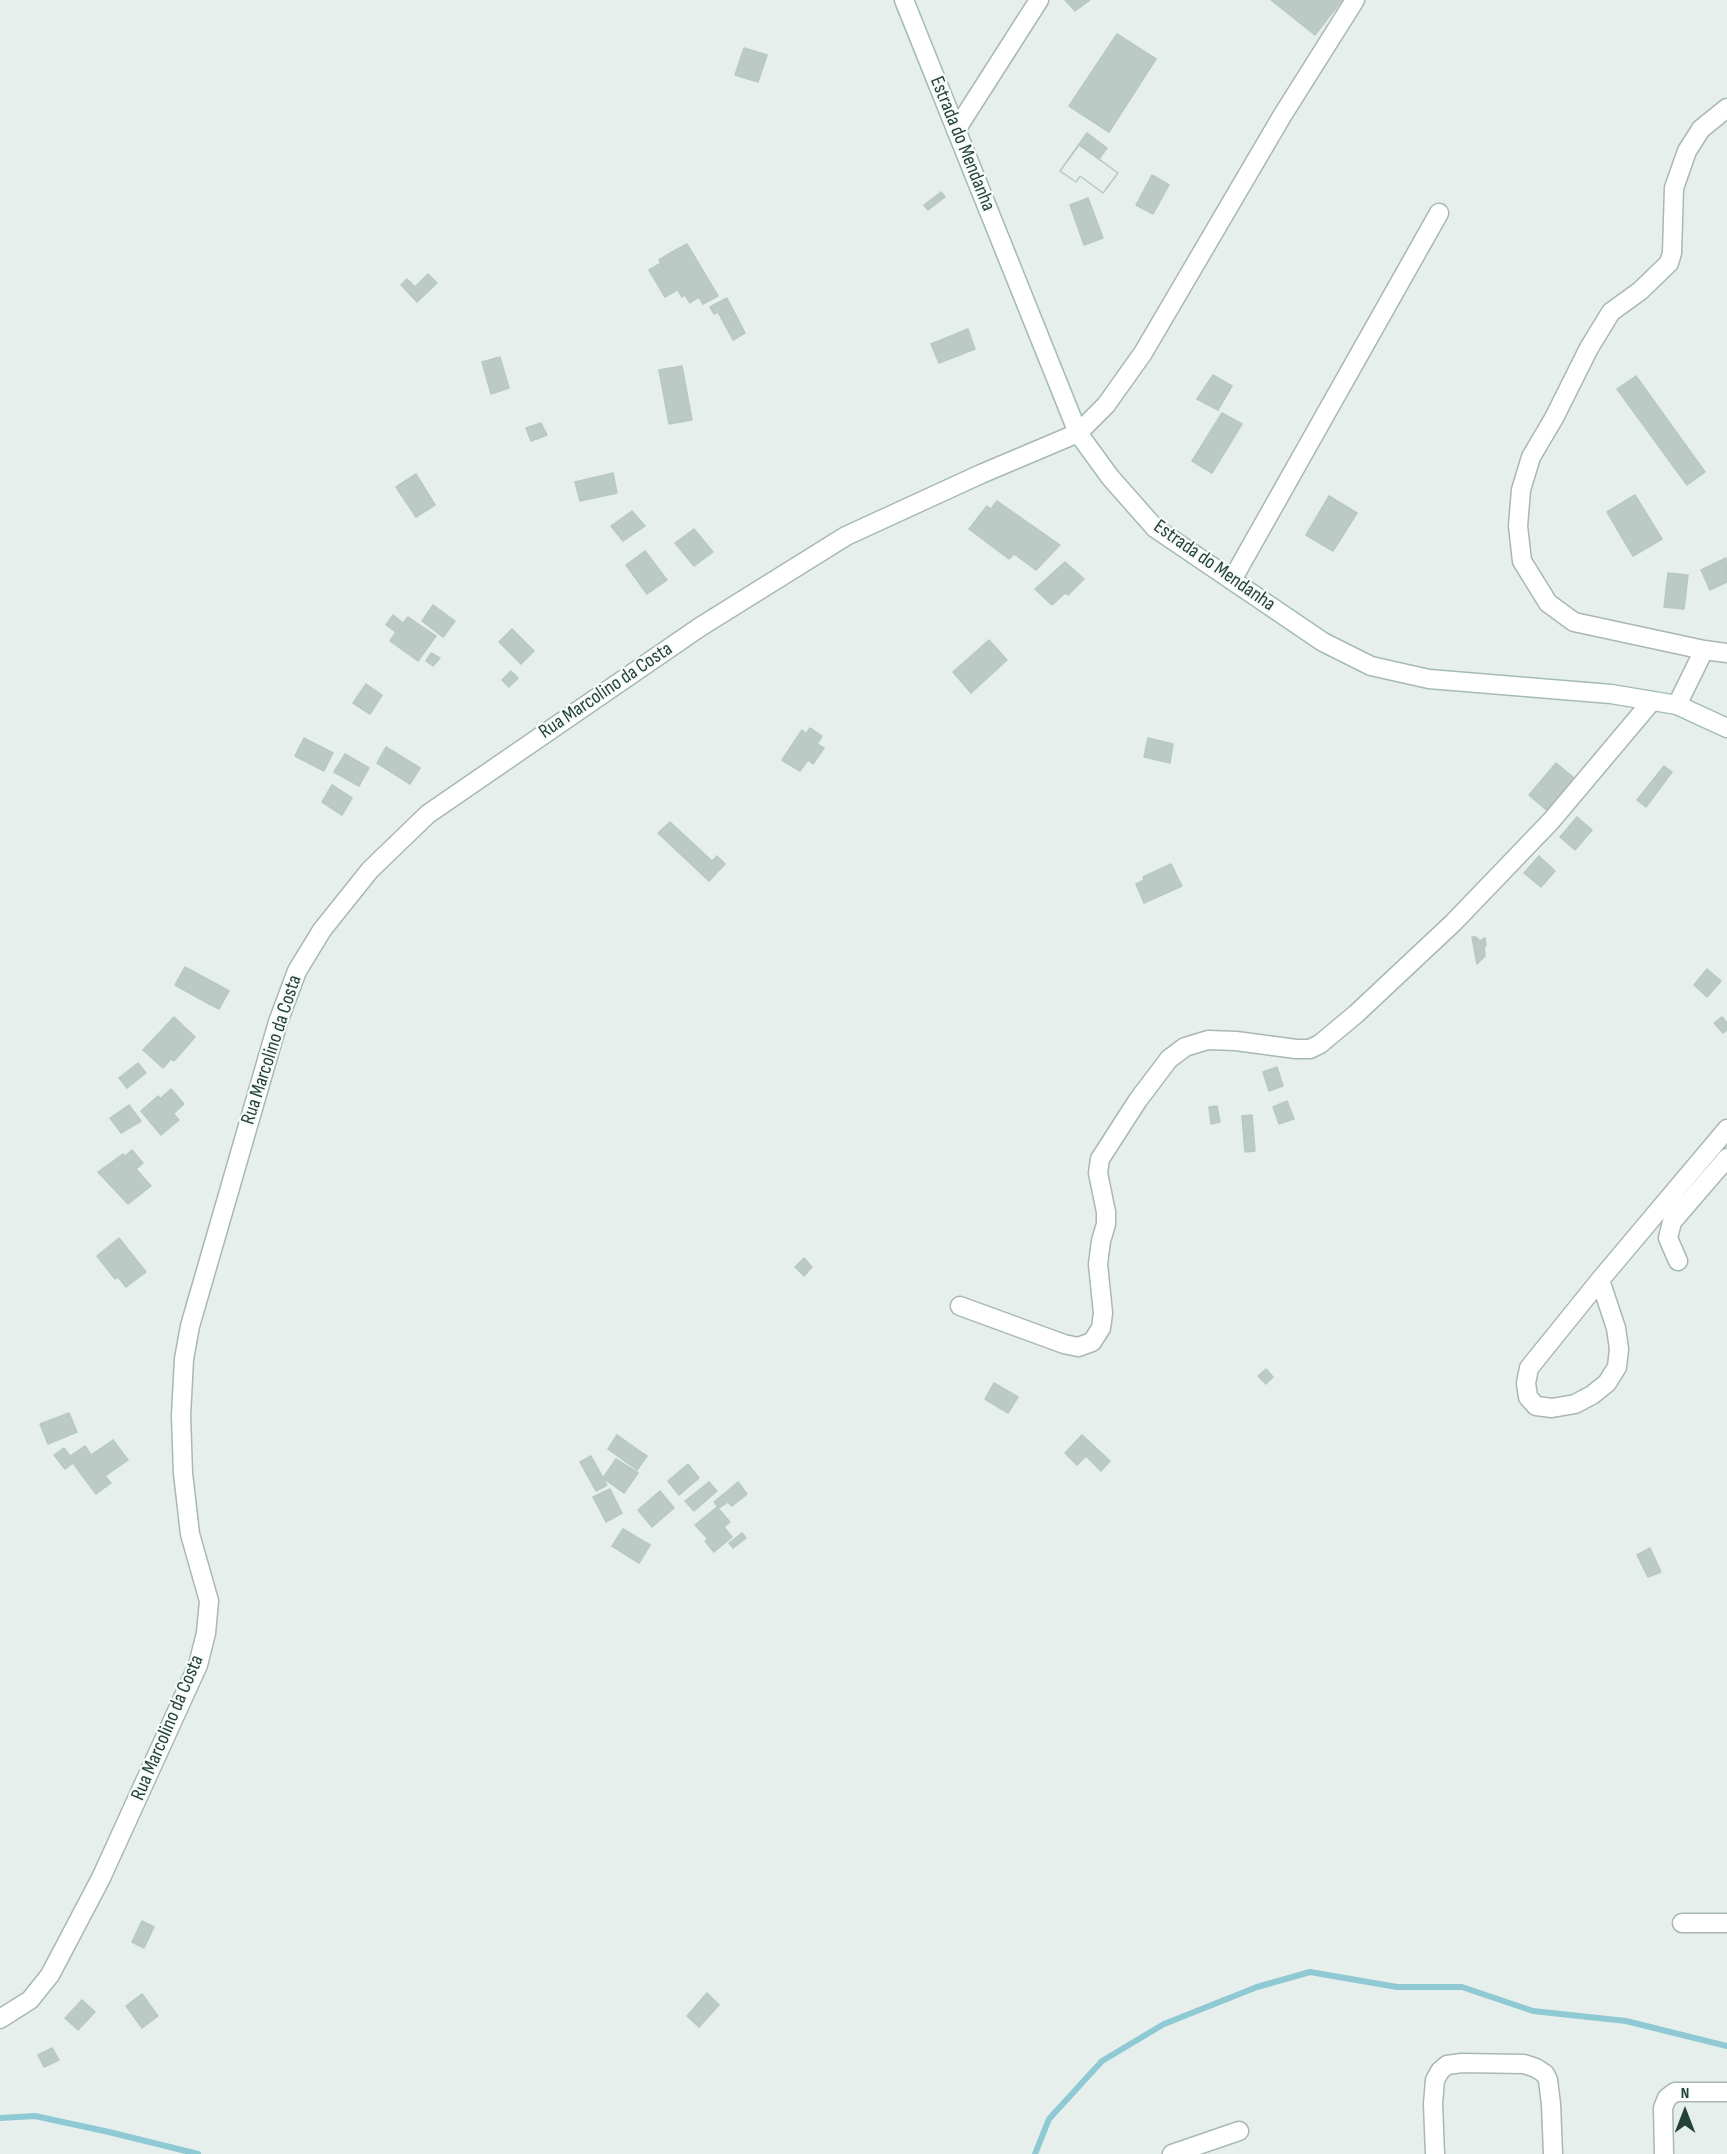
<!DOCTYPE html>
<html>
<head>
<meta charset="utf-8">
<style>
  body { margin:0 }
  #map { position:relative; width:1727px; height:2154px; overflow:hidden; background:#e6efeb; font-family:"Sofia Sans Condensed",sans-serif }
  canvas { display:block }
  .north { position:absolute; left:1655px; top:2082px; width:60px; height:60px; -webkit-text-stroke:4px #f7fbf9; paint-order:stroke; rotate:0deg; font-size:16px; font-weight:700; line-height:24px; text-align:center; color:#24423a }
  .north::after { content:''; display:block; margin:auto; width:21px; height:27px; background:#24423a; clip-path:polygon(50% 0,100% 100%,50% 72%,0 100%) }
</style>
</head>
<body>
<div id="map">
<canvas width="1727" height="2154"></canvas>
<div class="north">N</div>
</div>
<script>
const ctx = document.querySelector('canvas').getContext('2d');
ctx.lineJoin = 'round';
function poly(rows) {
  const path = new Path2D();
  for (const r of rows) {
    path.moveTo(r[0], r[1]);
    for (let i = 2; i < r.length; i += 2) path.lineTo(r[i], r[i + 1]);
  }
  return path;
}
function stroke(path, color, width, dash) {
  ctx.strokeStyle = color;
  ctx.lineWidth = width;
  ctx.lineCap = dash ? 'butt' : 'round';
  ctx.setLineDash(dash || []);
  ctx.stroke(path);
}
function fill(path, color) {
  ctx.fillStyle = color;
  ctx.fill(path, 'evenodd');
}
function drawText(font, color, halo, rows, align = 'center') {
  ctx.font = font + ' "Sofia Sans Condensed",sans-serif';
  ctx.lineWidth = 4.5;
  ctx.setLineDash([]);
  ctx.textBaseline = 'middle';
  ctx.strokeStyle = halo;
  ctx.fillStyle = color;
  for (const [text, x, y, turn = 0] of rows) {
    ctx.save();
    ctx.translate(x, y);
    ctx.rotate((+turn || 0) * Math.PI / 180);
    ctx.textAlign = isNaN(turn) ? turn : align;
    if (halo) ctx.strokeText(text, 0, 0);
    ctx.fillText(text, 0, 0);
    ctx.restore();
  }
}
stroke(poly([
  [0,2118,35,2116,109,2132,198,2154],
  [1035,2154,1049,2119,1102,2061,1164,2024,1257,1987,1310,1972,1397,1987,1462,1987,1533,2011,1626,2021,1727,2046]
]), '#8ec9d4', 6);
const building = poly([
  [1065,0,1090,0,1075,11,1065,0],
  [1271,0,1342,0,1315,35,1271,0],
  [1117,34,1156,59,1109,132,1069,106,1117,34],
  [744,48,767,55,758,82,735,75,744,48],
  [1087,133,1107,148,1099,159,1118,173,1103,193,1080,176,1076,182,1060,171,1087,133],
  [1079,145,1118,173,1103,193,1080,176,1076,182,1060,171,1079,145],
  [1152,175,1169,185,1153,214,1136,205,1152,175],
  [941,192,945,197,928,210,924,205,941,192],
  [1088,198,1103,238,1084,245,1070,205,1088,198],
  [687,244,718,296,703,304,672,252,687,244],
  [672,252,699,297,690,303,685,295,682,297,659,260,672,252],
  [661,263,677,290,665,297,649,270,661,263],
  [428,274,437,283,417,302,401,285,407,279,415,287,428,274],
  [727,298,745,333,733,340,718,312,714,314,710,307,727,298],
  [968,329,975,349,939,363,931,344,968,329],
  [500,357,509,388,491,394,482,362,500,357],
  [682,366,692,420,669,424,659,370,682,366],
  [1213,375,1232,386,1218,410,1197,399,1213,375],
  [1636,376,1705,472,1687,485,1617,389,1636,376],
  [1222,413,1242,424,1212,473,1192,461,1222,413],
  [541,423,547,435,531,441,526,428,541,423],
  [613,473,617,493,580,501,575,482,613,473],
  [416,474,435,505,416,517,396,487,416,474],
  [1635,495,1662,539,1633,556,1607,512,1635,495],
  [1329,496,1357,513,1333,551,1306,535,1329,496],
  [997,501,1060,545,1036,570,1014,554,1009,559,969,529,987,506,991,509,997,501],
  [632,511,645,526,623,541,611,526,632,511],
  [694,529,713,552,694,566,675,543,694,529],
  [645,551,667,580,647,594,626,565,645,551],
  [1726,558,1727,582,1710,590,1701,570,1726,558],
  [1065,562,1084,579,1068,595,1065,593,1052,605,1035,589,1065,562],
  [1668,573,1688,575,1684,609,1664,607,1668,573],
  [433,605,455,621,443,637,422,621,433,605],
  [393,615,403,623,408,617,436,636,418,661,390,641,396,632,386,625,393,615],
  [512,629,534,651,521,664,499,642,512,629],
  [989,640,1007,660,971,693,953,672,989,640],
  [431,653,440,658,433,666,426,661,431,653],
  [511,671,518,678,509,687,502,680,511,671],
  [366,684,382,695,370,714,353,703,366,684],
  [810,728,822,736,817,744,824,748,813,764,808,760,800,771,782,760,802,730,806,734,810,728],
  [304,738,333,753,324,771,295,756,304,738],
  [1148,738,1173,744,1170,763,1144,757,1148,738],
  [386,747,420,768,410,784,377,763,386,747],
  [345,754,369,768,359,786,334,772,345,754],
  [1556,763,1579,782,1561,799,1540,782,1556,763],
  [1664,766,1672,772,1646,807,1637,800,1664,766],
  [1540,782,1563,801,1551,814,1529,795,1540,782],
  [332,785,352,798,342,815,322,802,332,785],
  [1577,817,1592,830,1575,850,1560,837,1577,817],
  [670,822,712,861,717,856,725,864,709,881,658,833,670,822],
  [1539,856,1555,871,1541,887,1524,873,1539,856],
  [1171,864,1182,886,1144,903,1136,884,1144,880,1143,877,1171,864],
  [1472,937,1476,937,1480,941,1485,938,1486,946,1484,946,1485,956,1477,964,1472,937],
  [185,967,220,986,211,1005,175,985,185,967],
  [1707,969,1721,981,1707,997,1694,985,1707,969],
  [220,986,229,991,219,1009,211,1005,220,986],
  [174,1017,195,1037,174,1061,171,1059,163,1068,143,1050,174,1017],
  [1722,1017,1727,1023,1727,1030,1723,1033,1714,1023,1722,1017],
  [138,1063,146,1073,127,1088,119,1078,138,1063],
  [1277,1067,1283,1086,1269,1091,1263,1072,1277,1067],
  [171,1089,184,1104,174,1113,161,1098,171,1089],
  [158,1096,179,1120,161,1135,141,1111,158,1096],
  [1287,1101,1294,1119,1279,1124,1273,1107,1287,1101],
  [129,1105,141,1121,121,1133,110,1118,129,1105],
  [1217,1106,1220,1122,1211,1124,1209,1107,1217,1106],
  [1252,1115,1255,1151,1245,1152,1242,1116,1252,1115],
  [132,1150,143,1163,136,1169,151,1186,128,1204,98,1172,123,1154,125,1156,132,1150],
  [119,1238,146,1272,126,1287,118,1277,115,1279,97,1256,119,1238],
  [804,1258,812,1267,804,1276,795,1267,804,1258],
  [1266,1369,1273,1377,1266,1384,1258,1376,1266,1369],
  [994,1383,1018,1397,1008,1413,985,1399,994,1383],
  [69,1413,77,1432,48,1444,40,1424,69,1413],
  [617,1435,647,1456,637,1470,608,1449,617,1435],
  [1082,1435,1110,1461,1101,1471,1086,1456,1077,1465,1065,1453,1082,1435],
  [113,1440,128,1460,105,1476,111,1483,96,1494,73,1463,65,1469,54,1455,64,1448,70,1456,85,1446,91,1455,113,1440],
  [591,1456,607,1485,596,1491,580,1462,591,1456],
  [616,1459,638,1473,624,1493,603,1478,616,1459],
  [688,1464,699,1478,679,1495,668,1481,688,1464],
  [709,1482,717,1491,694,1511,685,1501,709,1482],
  [738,1482,747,1494,732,1506,728,1502,719,1508,714,1502,738,1482],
  [610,1489,622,1513,606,1522,593,1497,610,1489],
  [660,1491,674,1508,652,1527,638,1510,660,1491],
  [717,1507,730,1522,724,1527,732,1537,714,1552,705,1541,708,1539,695,1525,717,1507],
  [623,1529,650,1545,639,1563,612,1546,623,1529],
  [742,1533,746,1538,733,1548,729,1543,742,1533],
  [1650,1548,1661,1572,1648,1577,1637,1555,1650,1548],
  [142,1921,154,1927,144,1948,132,1942,142,1921],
  [707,1993,719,2005,699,2027,687,2016,707,1993],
  [142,1994,158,2016,142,2028,126,2006,142,1994],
  [82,2000,95,2012,78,2030,65,2018,82,2000],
  [52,2048,59,2060,44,2067,38,2055,52,2048]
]);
fill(building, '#bbcac4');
stroke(building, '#b8c9c2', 1.5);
const minor = poly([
  [956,130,1039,0],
  [1232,580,1439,213],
  [1704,650,1574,622,1548,603,1522,561,1518,526,1521,490,1531,457,1554,418,1589,348,1611,312,1640,291,1669,263,1672,253,1674,188,1687,151,1701,129,1727,108],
  [1677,705,1704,650,1727,653],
  [1678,1261,1668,1238,1672,1222,1727,1158],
  [1600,1280,1616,1328,1619,1349,1617,1367,1607,1383,1592,1395,1575,1404,1552,1408,1536,1406,1528,1397,1526,1383,1529,1368,1600,1280,1727,1129],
  [960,1306,1064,1344,1078,1347,1092,1342,1101,1328,1103,1313,1098,1264,1101,1241,1106,1224,1106,1212,1098,1173,1100,1159,1138,1100,1169,1059,1185,1047,1208,1040,1236,1041,1296,1049,1310,1049,1320,1044,1356,1014,1453,923,1551,821,1652,701],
  [1682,1923,1727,1923],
  [0,2019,30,2000,50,1975,101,1878,198,1665,206,1633,209,1601,190,1534,183,1473,181,1416,184,1359,190,1326,278,1022,297,971,322,930,370,870,428,814,700,627,846,536,981,474,1078,433,1106,405,1143,353,1282,116,1355,0],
  [1172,2154,1239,2131],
  [1435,2154,1433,2104,1435,2080,1440,2071,1447,2065,1462,2063,1524,2064,1536,2068,1545,2074,1548,2080,1551,2104,1553,2154],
  [1664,2154,1663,2108,1667,2098,1675,2092,1727,2092]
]);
const secondary = poly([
  [904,0,1078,433,1110,477,1155,528,1323,642,1371,666,1429,679,1611,694,1677,705,1727,728]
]);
stroke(minor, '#a8b8b2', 21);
stroke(secondary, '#a4bbb3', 21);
stroke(minor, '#fff', 18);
stroke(secondary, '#fff', 18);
drawText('20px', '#24423a', '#f7fbf9', [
  ["Estrada do Mendanha",962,144,68],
  ["Estrada do Mendanha",1214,566,35],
  ["Rua Marcolino da Costa",606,691,-34],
  ["Rua Marcolino da Costa",272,1050,-72],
  ["Rua Marcolino da Costa",168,1728,-67]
]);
</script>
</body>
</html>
